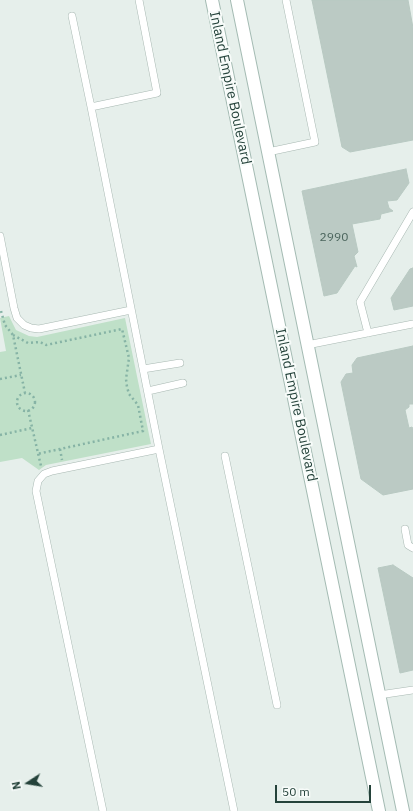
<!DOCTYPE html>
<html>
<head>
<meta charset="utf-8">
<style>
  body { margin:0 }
  #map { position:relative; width:413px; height:811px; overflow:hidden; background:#e6efeb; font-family:"IBM Plex Sans",sans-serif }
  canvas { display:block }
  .north { position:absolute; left:8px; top:763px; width:40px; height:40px; -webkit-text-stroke:3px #f7fbf9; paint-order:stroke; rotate:258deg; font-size:11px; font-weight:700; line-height:16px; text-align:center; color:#24423a }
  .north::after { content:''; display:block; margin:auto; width:14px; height:18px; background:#24423a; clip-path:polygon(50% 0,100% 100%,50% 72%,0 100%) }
  .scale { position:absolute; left:275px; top:785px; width:96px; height:18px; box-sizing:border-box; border:2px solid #24423a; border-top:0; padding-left:5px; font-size:12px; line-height:14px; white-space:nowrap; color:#24423a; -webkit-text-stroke:3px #f7fbf9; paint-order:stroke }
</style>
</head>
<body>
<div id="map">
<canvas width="413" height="811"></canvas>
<div class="north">N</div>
<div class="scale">50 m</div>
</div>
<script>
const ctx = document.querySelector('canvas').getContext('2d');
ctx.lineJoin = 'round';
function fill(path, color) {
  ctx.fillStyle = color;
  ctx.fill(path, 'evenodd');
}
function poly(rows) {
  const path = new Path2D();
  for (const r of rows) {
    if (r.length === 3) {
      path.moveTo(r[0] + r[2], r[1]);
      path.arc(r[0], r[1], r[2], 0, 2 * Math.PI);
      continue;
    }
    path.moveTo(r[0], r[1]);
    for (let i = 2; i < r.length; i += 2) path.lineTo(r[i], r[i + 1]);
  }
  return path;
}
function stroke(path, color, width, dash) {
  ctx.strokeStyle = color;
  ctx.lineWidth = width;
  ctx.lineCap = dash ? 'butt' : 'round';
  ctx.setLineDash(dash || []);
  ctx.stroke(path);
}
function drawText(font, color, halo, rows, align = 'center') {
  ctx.font = font + ' "IBM Plex Sans",sans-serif';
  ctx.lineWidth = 4;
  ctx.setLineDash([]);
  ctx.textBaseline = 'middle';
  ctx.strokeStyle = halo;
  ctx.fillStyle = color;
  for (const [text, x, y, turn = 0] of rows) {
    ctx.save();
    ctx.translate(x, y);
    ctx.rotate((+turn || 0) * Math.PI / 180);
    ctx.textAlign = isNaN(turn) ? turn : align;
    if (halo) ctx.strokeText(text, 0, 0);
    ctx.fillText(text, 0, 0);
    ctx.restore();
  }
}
fill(poly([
  [9,316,16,330,29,336,37,337,125,318,151,444,46,465,39,470,22,458,0,462,0,352,6,351,0,318]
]), '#bfe0c8');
const building = poly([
  [312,0,408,0,413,28,413,140,350,152,342,147,312,0],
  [406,169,409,183,397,200,387,201,389,208,393,211,381,214,380,219,352,224,358,252,354,256,357,267,355,266,337,293,324,296,302,191,406,169],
  [413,268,413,306,394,310,391,298,410,269,413,268],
  [413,346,413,404,409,404,409,407,405,410,409,428,412,427,413,429,413,489,383,495,361,479,341,382,346,374,353,373,352,365,357,358,413,346],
  [393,565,413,578,413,670,400,673,378,568,393,565]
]);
fill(building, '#bbcac4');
stroke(building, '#b8c9c2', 1);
const service = poly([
  [139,0,157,93,91,107,159,449,234,811],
  [72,16,91,107],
  [268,152,315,142,286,0],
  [0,236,14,308,17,318,24,325,31,328,39,329,131,310],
  [368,333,360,302,413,212],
  [307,345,413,324],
  [143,369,180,363],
  [148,391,183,383],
  [225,456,277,705],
  [405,529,408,545,413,548],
  [379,695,413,690],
  [103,811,36,491,38,481,44,474,52,471,159,449]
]);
const secondary = poly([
  [212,0,379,811],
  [237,0,403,811]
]);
stroke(service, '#a8b8b2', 8);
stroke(secondary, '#a4bbb3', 14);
stroke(poly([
  [1,311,5,325,13,335,25,393],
  [13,335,28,343,40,342,46,345,122,329,129,358,126,379,127,387,129,394,138,405,143,431,37,454],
  [0,379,21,375],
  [26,402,9],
  [28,410,41,466],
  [0,435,32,428],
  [60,449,62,460]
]), '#86b3a5', 2.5, [2, 3]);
stroke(service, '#fff', 7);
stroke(secondary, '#fff', 12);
drawText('12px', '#4a645c', null, [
  ["2990",334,238]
]);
drawText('14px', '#24423a', '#f7fbf9', [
  ["Inland Empire Boulevard",230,88,78],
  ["Inland Empire Boulevard",296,405,78]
]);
</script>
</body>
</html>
